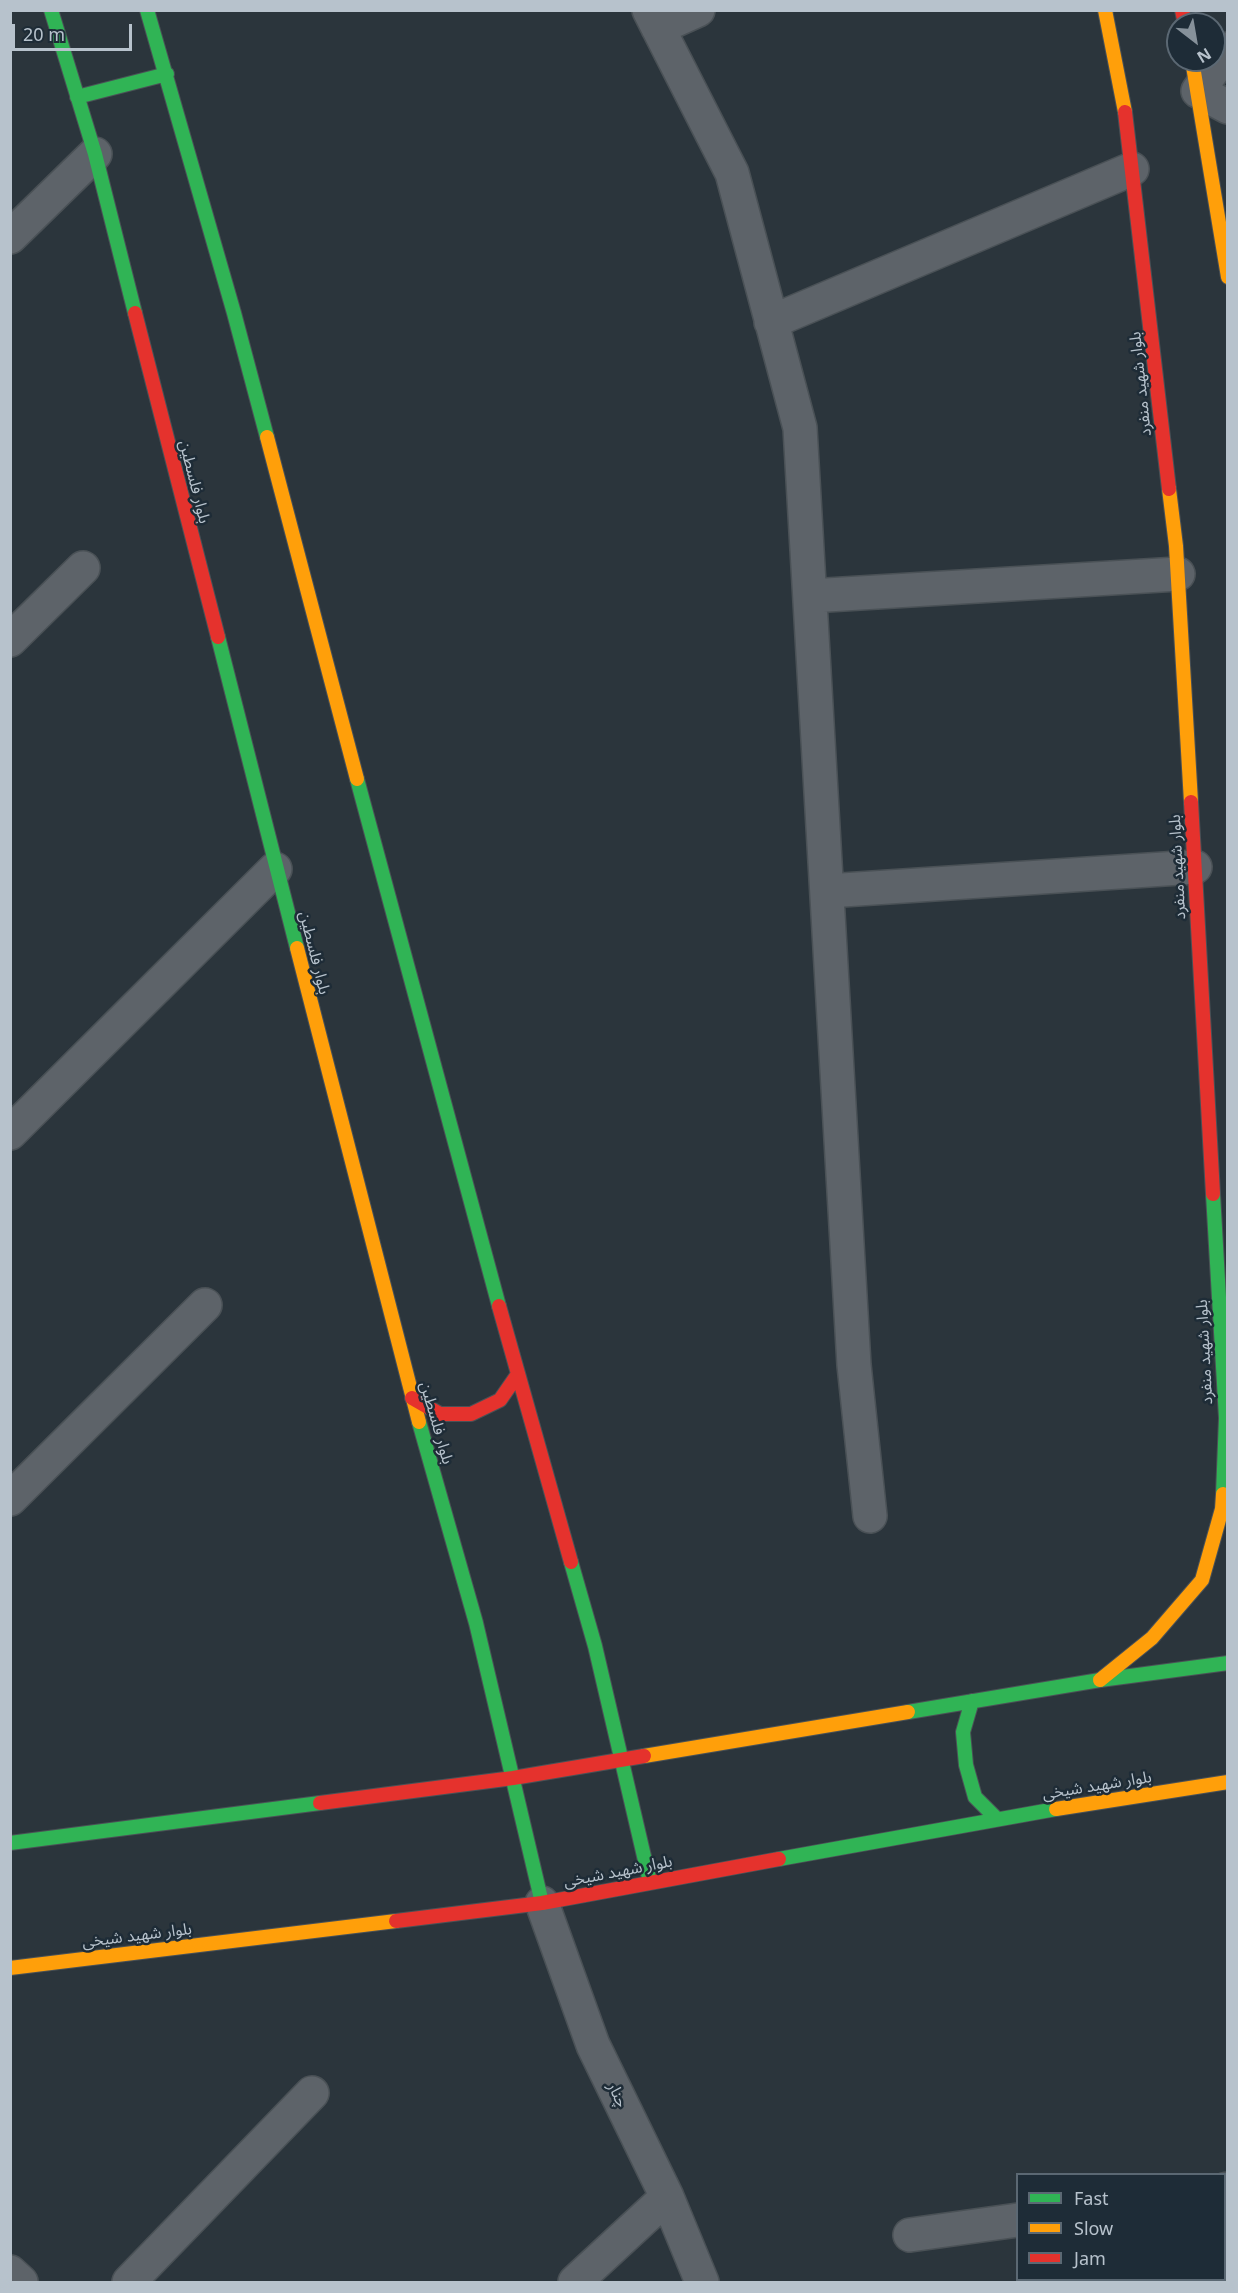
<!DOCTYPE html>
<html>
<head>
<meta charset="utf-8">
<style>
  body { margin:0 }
  #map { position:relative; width:1238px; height:2293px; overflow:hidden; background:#2b353c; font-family:"Noto Sans",sans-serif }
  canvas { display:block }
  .frame { position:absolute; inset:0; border:12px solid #b7c2cc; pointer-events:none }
  .legend { position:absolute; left:1016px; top:2173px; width:210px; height:108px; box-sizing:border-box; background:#1e2c37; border:2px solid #5b6873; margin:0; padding:8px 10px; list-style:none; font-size:18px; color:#b7c2cc }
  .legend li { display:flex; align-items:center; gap:12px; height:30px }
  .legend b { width:30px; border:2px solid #5b6873 }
  .north { position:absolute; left:1166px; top:12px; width:60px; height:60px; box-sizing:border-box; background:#1e2c37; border:2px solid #5b6873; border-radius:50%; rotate:149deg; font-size:16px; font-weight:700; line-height:24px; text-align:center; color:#b7c2cc }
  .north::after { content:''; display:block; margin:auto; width:21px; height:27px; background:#86919a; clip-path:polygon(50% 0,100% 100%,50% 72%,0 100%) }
  .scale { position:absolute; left:12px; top:24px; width:120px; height:27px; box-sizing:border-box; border:3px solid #b7c2cc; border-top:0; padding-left:8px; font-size:18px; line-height:21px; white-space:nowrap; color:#b7c2cc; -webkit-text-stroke:4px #1e2c37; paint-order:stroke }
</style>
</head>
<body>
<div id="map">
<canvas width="1238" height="2293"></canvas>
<div class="frame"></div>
<ul class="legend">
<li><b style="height:8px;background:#30b455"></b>Fast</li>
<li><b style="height:8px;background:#ff9f0a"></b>Slow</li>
<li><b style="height:8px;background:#e5322d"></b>Jam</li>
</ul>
<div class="north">N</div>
<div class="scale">20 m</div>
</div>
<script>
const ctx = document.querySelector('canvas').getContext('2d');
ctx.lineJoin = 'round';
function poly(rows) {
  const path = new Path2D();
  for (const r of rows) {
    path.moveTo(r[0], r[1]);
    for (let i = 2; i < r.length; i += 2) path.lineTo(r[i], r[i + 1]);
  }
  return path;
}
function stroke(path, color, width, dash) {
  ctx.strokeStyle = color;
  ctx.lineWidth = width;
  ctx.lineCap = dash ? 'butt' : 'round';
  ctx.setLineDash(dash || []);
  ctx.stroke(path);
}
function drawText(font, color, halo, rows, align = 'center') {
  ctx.font = font + ' "Noto Sans","Noto Sans Arabic",sans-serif';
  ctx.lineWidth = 5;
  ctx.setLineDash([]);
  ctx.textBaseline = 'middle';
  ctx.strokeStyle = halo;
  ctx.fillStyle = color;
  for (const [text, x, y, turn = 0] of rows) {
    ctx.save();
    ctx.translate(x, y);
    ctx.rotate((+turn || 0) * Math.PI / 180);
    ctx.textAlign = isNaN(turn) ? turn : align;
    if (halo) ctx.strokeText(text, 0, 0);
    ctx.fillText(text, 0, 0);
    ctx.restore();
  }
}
const street = poly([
  [649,10,732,173,800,428,854,1365,870,1516],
  [658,28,698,10],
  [1228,49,1198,91,1228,107],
  [10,237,95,154],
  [771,322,1132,169],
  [810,596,1178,574],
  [10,640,83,568],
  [827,891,1195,867],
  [10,1133,275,869],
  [10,1499,205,1305],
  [542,1903,593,2045,667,2197,702,2282],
  [1224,2190,1228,2189],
  [910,2235,1018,2220],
  [10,2272,21,2282],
  [129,2282,312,2093],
  [575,2282,667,2197]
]);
const fast = poly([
  [51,10,95,154,135,313],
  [147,10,234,313,267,437],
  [77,97,167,74],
  [218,637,297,948],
  [357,779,499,1306],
  [1213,1194,1226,1418,1223,1494],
  [419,1422,476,1623,542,1903],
  [571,1562,595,1646,650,1882],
  [972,1701,963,1732,966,1765,975,1797,996,1818],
  [908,1712,1100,1680,1228,1663],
  [10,1843,320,1803],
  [779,1859,1056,1809]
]);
const slow = poly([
  [1105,10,1125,112],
  [1192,60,1228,277],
  [267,437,357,779],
  [1169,489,1176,546,1191,802],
  [297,948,419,1422],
  [1100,1680,1152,1638,1202,1580,1222,1509,1223,1494],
  [644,1756,908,1712],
  [1056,1809,1228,1782],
  [10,1968,396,1921]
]);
const jam = poly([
  [1182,10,1185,24],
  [1125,112,1169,489],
  [135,313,218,637],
  [1191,802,1213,1194],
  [499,1306,571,1562],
  [412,1398,440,1414,471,1414,500,1400,518,1374],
  [320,1803,513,1778,644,1756],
  [396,1921,542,1903,779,1859]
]);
stroke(street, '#4a5156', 36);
stroke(fast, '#4a5156', 16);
stroke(slow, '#4a5156', 16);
stroke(jam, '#4a5156', 16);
stroke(street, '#5d6369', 33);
stroke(fast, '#30b455', 14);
stroke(slow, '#ff9f0a', 14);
stroke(jam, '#e5322d', 14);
drawText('16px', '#b7c2cc', '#1e2c37', [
  ["بلوار شهید منفرد",1141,384,-96],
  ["بلوار فلسطین",194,482,76],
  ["بلوار شهید منفرد",1178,867,-93],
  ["بلوار فلسطین",314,953,76],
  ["بلوار شهید منفرد",1205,1352,-93],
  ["بلوار فلسطین",436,1423,74],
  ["بلوار شهید شیخی",1097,1786,-9],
  ["بلوار شهید شیخی",618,1872,-11],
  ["بلوار شهید شیخی",137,1936,-7],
  ["چنار",617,2095,64]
]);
</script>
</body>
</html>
